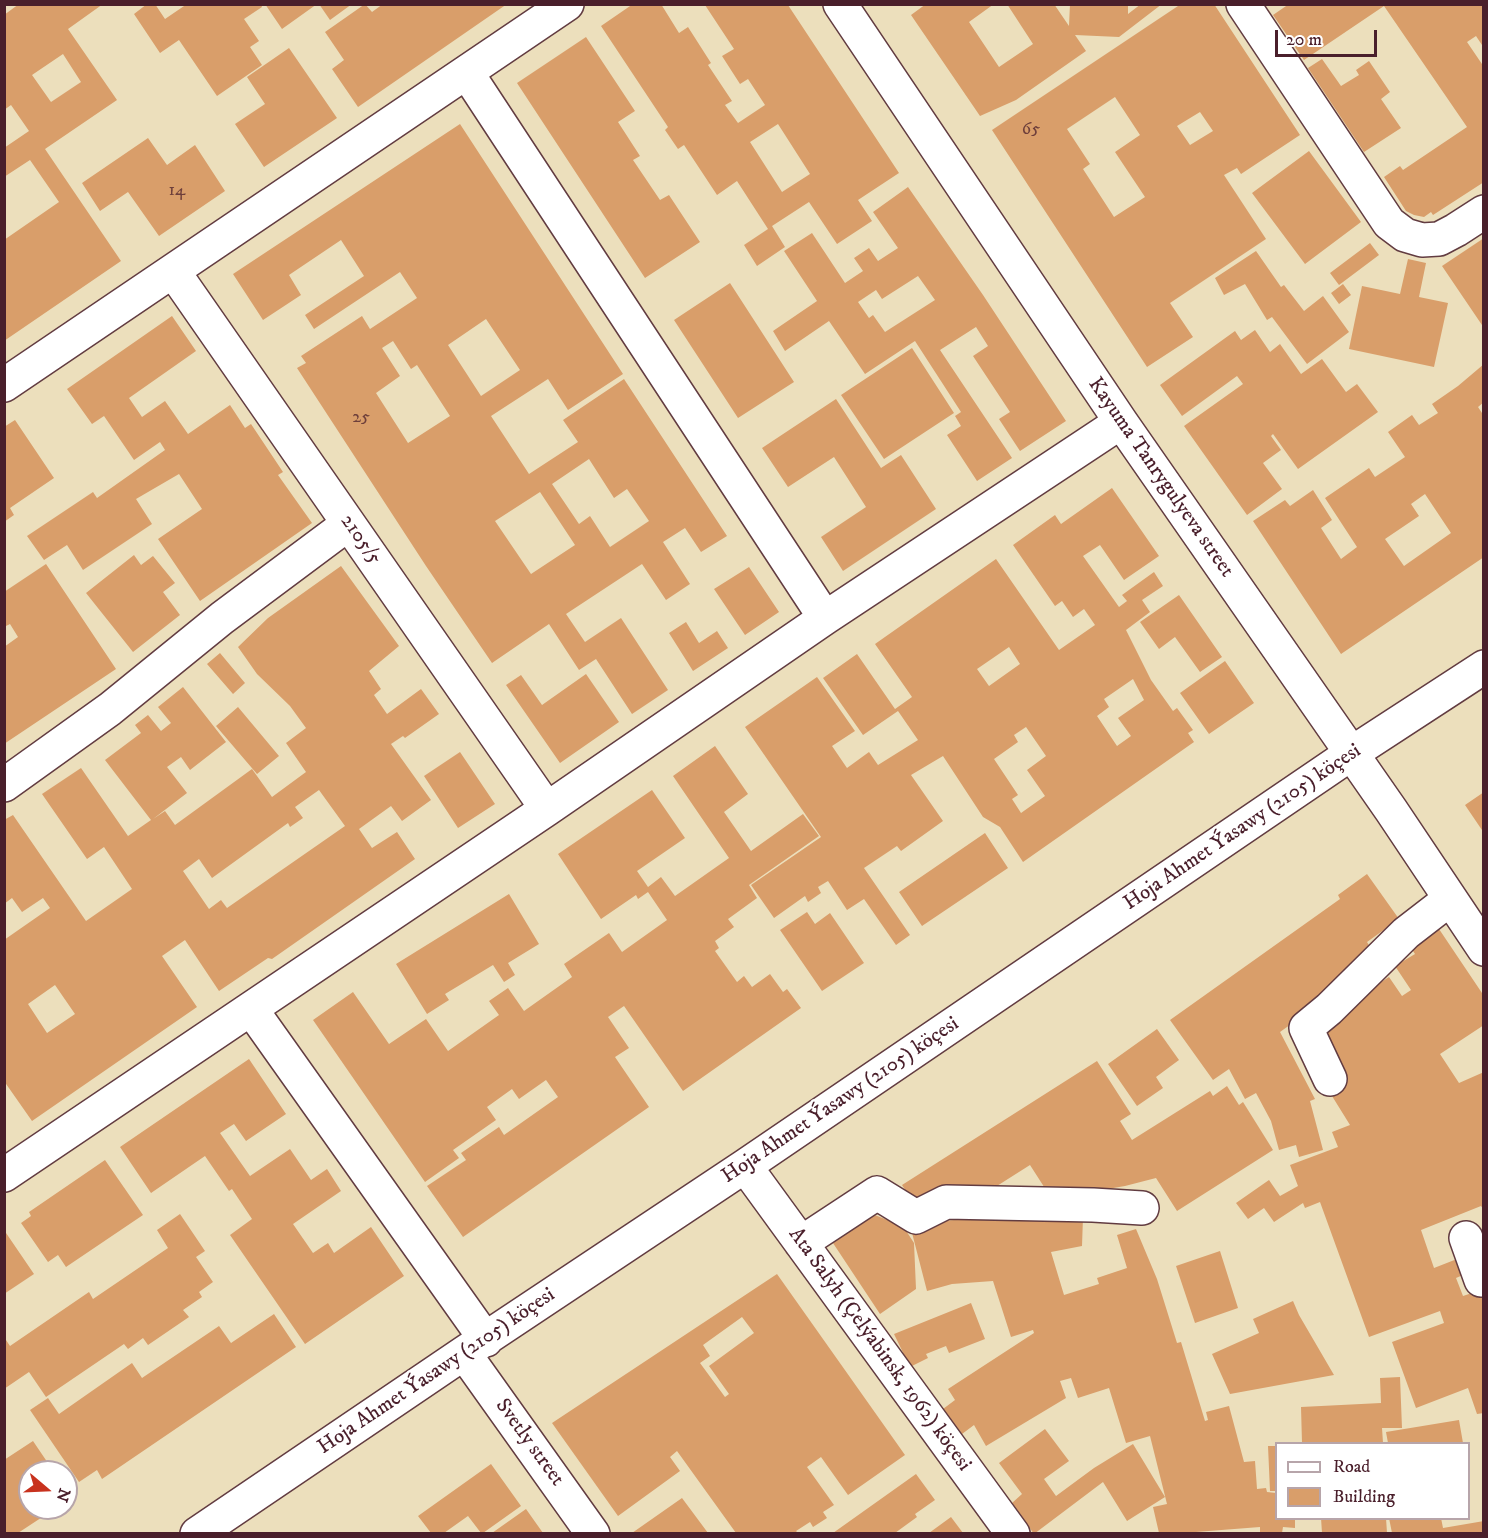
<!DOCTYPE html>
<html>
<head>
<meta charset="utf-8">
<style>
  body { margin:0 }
  #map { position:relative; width:1488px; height:1538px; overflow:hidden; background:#ecdfbc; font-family:"IM FELL DW Pica",serif }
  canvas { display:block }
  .frame { position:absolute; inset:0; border:6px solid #4a1f2b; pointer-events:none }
  .legend { position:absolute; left:1275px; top:1442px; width:195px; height:78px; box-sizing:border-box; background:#fff; border:2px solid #b7a5aa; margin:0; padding:8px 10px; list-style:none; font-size:18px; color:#4a1f2b }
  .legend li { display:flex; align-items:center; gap:12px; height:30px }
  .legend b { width:30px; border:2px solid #b7a5aa }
  .north { position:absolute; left:18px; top:1460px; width:60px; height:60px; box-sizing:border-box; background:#fff; border:2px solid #b7a5aa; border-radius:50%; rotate:109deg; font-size:16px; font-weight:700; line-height:24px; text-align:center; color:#4a1f2b }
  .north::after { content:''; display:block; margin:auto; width:21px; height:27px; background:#c8321e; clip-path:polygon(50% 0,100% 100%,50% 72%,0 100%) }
  .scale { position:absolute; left:1275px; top:30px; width:102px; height:27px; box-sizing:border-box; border:3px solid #4a1f2b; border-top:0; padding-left:8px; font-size:18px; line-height:21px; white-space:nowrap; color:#4a1f2b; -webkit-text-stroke:4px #fff; paint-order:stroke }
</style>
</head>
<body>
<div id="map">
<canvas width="1488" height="1538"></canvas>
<div class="frame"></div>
<ul class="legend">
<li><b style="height:8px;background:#fff"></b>Road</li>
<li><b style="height:16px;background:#d99e6a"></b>Building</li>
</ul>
<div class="north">N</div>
<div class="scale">20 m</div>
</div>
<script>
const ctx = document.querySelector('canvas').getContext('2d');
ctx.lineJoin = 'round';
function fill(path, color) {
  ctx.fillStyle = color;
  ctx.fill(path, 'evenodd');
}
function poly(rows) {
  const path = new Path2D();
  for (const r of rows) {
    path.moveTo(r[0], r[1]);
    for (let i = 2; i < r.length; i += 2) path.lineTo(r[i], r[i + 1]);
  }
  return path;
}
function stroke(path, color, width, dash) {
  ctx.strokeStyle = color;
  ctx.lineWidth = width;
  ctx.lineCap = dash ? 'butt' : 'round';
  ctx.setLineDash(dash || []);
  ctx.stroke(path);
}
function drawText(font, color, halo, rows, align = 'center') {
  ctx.font = font + ' "IM FELL DW Pica",serif';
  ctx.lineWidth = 4.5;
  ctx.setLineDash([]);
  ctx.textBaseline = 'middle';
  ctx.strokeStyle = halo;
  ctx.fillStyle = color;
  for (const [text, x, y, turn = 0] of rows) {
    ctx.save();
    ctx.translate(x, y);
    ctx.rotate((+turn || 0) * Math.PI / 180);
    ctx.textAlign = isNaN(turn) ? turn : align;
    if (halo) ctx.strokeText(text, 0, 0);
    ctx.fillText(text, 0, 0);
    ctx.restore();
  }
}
fill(poly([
  [19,4,103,4,68,29,117,100,45,149,121,261,4,341,4,240,59,202,30,160,4,177,4,148,29,131,11,105,4,110,4,15],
  [63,54,81,82,51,102,32,75],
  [147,4,155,4,165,19,187,4,261,4,262,7,244,19,259,41,250,47,262,65,217,96,179,40,160,53,134,14],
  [265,4,317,4,282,29],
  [319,4,352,4,330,20],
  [365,4,372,12,383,4,507,4,358,107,332,69,344,60,325,32],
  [633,4,661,4,679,33,688,27,711,63,708,65,732,101,725,105,738,123,765,105,748,79,740,84,722,56,734,49,705,5,788,5,899,173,858,200,872,221,837,244,809,202,772,226,785,247,757,266,744,245,768,229,737,181,717,195,684,145,678,149,665,130,668,127,601,26],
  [778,124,810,174,782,192,750,142],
  [926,4,994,4,969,22,999,67,1033,44,1007,4,1054,4,1069,26,1070,4,1128,4,1128,14,1141,4,1162,4,1119,37,1075,35,1086,51,1016,100,980,116,911,15],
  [1181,4,1214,4,1300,135,1241,174,1237,168,1224,175,1266,239,1170,303,1193,337,1147,367,992,130],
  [1115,97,1140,135,1115,152,1145,197,1114,217,1083,169,1090,164,1067,129],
  [1200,112,1213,131,1190,145,1177,126],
  [1289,4,1484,4,1484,48,1476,36,1467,42,1484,67,1484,182,1433,215,1431,212,1424,217,1414,215,1406,211,1384,177,1400,166,1403,170,1467,127,1384,6,1304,60,1273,15],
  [586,37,635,111,618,122,640,156,633,160,660,200,669,195,700,242,645,278,517,83],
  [289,48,337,118,264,167,235,124,265,104,247,77],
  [1322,59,1341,86,1359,75,1356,70,1369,61,1390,92,1381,99,1401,128,1364,152,1308,68],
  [460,124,623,374,568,410,548,379,491,416,529,474,578,442,563,420,624,379,727,536,701,552,685,528,663,542,690,584,666,600,642,564,566,614,585,642,621,618,668,690,632,714,596,659,579,670,549,624,492,663,426,566,297,368,306,363,301,356,362,316,370,329,417,298,400,272,314,329,305,315,364,276,341,240,289,275,301,295,263,320,233,274],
  [486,319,520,370,481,396,448,345],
  [393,341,411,369,417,365,450,416,408,443,376,393,400,376,382,348],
  [589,459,614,498,627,489,649,521,610,547,590,516,579,524,552,484],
  [540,492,575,545,531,574,495,521],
  [148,138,167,165,195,145,225,191,159,236,128,192,100,211,82,183],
  [1309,151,1361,222,1305,264,1252,193],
  [908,187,983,295,1066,421,1020,451,999,419,1010,412,973,356,988,346,976,327,940,350,1012,458,977,481,947,435,961,426,955,416,961,412,915,341,865,374,829,321,785,351,773,331,817,301,784,251,812,233,845,283,863,271,854,258,869,248,878,261,898,248,873,212],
  [918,276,935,300,885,332,873,315,869,318,858,302,876,290,882,299],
  [1484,238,1484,328,1442,266],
  [1370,243,1379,255,1339,285,1330,273],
  [1256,251,1281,287,1284,285,1304,311,1323,296,1349,332,1307,364,1272,317,1267,320,1245,284,1224,295,1215,278],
  [1408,259,1426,263,1419,297,1448,303,1434,367,1349,349,1362,286,1400,294],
  [730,283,794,382,738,418,674,320],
  [1343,284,1351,295,1339,304,1331,293],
  [172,316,196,351,129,398,142,417,165,401,188,434,230,405,245,428,251,424,283,472,278,475,312,523,200,601,158,539,202,509,179,474,136,499,152,524,83,570,67,545,44,560,27,536,93,492,97,498,165,450,160,442,134,460,104,416,92,424,67,389],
  [1255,330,1270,352,1280,344,1301,374,1322,359,1346,392,1357,384,1378,412,1298,469,1273,434,1271,436,1281,450,1263,463,1282,489,1247,515,1184,426,1243,384,1237,376,1182,416,1160,385,1235,331,1241,340],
  [912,348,954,413,884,459,841,395],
  [1484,364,1484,402,1478,407,1484,416,1484,557,1341,654,1253,521,1285,500,1290,506,1313,490,1332,520,1321,528,1341,559,1357,547,1325,498,1369,468,1375,477,1405,457,1388,432,1412,415,1419,425,1438,413,1432,404,1458,386],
  [1425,494,1451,533,1404,566,1385,539,1419,516,1411,504],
  [836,399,881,468,901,455,936,509,843,571,821,537,866,507,834,457,788,487,762,448],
  [15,420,54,478,10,508,14,515,4,522,4,427],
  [1112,488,1159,556,1124,580,1100,545,1083,556,1119,607,1127,601,1122,595,1154,572,1163,586,1142,600,1150,612,1126,630,1151,680,1173,711,1177,708,1193,730,1188,733,1194,742,1023,862,1000,827,983,817,943,756,911,775,943,821,901,851,897,846,864,868,910,935,896,945,864,899,847,910,828,881,818,887,821,893,808,902,805,896,774,918,751,885,821,837,745,727,817,677,855,731,832,746,847,768,869,752,878,765,918,740,898,711,863,735,823,678,857,654,895,709,912,697,875,644,996,559,1059,650,1095,625,1084,609,1073,617,1062,601,1055,606,1013,545,1055,515,1061,524],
  [1009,647,1020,664,989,686,977,669],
  [1133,679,1144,700,1118,718,1131,736,1117,746,1097,716,1109,707,1104,699],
  [1026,727,1046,756,1027,770,1045,796,1021,813,1012,799,1018,795,994,759,1018,742,1014,735],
  [134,555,141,565,153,556,175,583,163,592,180,615,133,652,86,593],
  [46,564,116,669,4,744,4,659,6,659,4,647,18,637,10,624,4,627,4,592],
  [341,566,399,646,369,671,381,689,374,695,387,714,421,689,439,714,405,738,403,736,391,744,431,800,402,821,391,806,359,829,372,848,397,832,415,859,272,959,268,958,219,991,185,940,162,956,197,1007,32,1121,4,1081,4,940,50,908,43,898,22,912,12,898,4,904,4,820,13,815,86,921,132,889,104,847,87,859,42,794,81,768,128,836,151,820,105,760,141,733,135,725,148,715,161,731,171,723,158,707,183,687,226,742,190,770,181,757,167,767,187,793,153,819,165,811,175,825,252,769,272,797,306,772,286,743,306,728,290,706,257,674,238,647,268,618],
  [319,790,345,826,227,908,221,900,209,909,183,871,199,859,212,878,288,823,290,827,303,818,295,807],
  [55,985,75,1014,47,1033,28,1004],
  [749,567,779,612,745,635,714,589],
  [1179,595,1222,657,1200,672,1175,637,1159,649,1140,622],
  [686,622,699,643,717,631,728,648,693,671,669,633],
  [220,653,245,683,233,694,207,664],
  [1225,661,1254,703,1209,734,1180,693],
  [586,674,619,722,560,763,506,685,521,675,542,705],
  [238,707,279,756,257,774,216,726],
  [715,746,748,794,724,812,751,851,803,814,819,836,749,885,757,898,728,919,734,927,715,941,719,948,715,951,737,982,744,976,752,987,770,974,783,992,787,989,801,1008,683,1091,624,1006,608,1017,629,1048,615,1057,649,1107,463,1237,427,1186,466,1160,461,1153,499,1127,504,1135,558,1097,546,1080,519,1099,512,1089,487,1107,496,1120,453,1150,459,1158,425,1182,313,1020,353,992,389,1044,426,1019,448,1051,499,1015,489,1001,508,988,524,1011,572,977,564,964,609,933,622,952,667,920,648,892,638,899,636,895,601,919,558,854,652,790,685,838,637,871,648,887,661,877,675,896,729,858,673,776],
  [460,752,495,804,458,828,424,776],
  [1484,792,1484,833,1465,805],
  [985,833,1008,868,922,926,899,892],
  [1367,874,1399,919,1367,942,1370,947,1329,997,1280,1032,1315,1099,1310,1101,1323,1150,1299,1157,1296,1145,1279,1150,1271,1121,1256,1093,1245,1099,1229,1069,1213,1080,1170,1020,1340,899,1338,895],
  [509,894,539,944,508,963,515,975,504,982,493,965,445,994,449,1000,427,1014,396,964],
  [807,912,815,924,830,913,864,963,822,991,780,930],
  [1439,929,1484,996,1484,1025,1440,1054,1459,1083,1484,1072,1484,1210,1481,1206,1421,1230,1434,1268,1457,1259,1463,1275,1456,1278,1463,1296,1484,1289,1484,1413,1477,1414,1468,1388,1416,1408,1392,1342,1444,1323,1440,1311,1369,1337,1320,1202,1305,1208,1303,1203,1274,1222,1264,1208,1248,1219,1236,1203,1269,1180,1280,1196,1298,1186,1290,1165,1338,1147,1332,1132,1350,1125,1332,1096,1345,1087,1316,1036,1352,1001,1389,977,1402,996,1411,990,1395,966,1415,954,1411,948],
  [1157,1029,1179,1060,1156,1077,1163,1088,1137,1106,1108,1064],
  [249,1059,286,1114,246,1141,234,1124,220,1133,250,1176,290,1149,311,1180,327,1169,341,1191,293,1224,313,1253,328,1243,334,1253,371,1227,404,1276,305,1344,230,1235,252,1219,232,1189,229,1191,205,1156,151,1193,120,1147],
  [1097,1061,1131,1114,1120,1121,1132,1140,1210,1091,1213,1096,1227,1086,1239,1105,1243,1102,1273,1150,1177,1211,1156,1178,1125,1186,1090,1192,1048,1193,1030,1165,989,1191,916,1207,902,1185],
  [105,1160,143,1215,66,1267,58,1255,48,1262,21,1223,31,1216,29,1212],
  [867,1212,903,1226,914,1243,916,1289,880,1314,829,1237],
  [180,1214,205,1251,196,1257,213,1282,199,1292,202,1297,183,1310,189,1317,148,1345,143,1338,128,1349,124,1344,46,1397,29,1372,4,1389,4,1337,10,1346,89,1292,93,1299,168,1248,157,1230],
  [993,1217,1083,1217,1082,1246,1051,1252,1064,1295,1099,1284,1097,1278,1127,1268,1117,1235,1136,1229,1157,1279,1177,1343,1181,1342,1205,1421,1208,1420,1206,1412,1229,1406,1244,1462,1255,1461,1257,1489,1266,1488,1267,1492,1276,1493,1276,1518,1295,1518,1295,1528,1283,1527,1282,1533,1260,1533,1260,1527,1183,1533,1159,1533,1153,1507,1167,1504,1150,1436,1126,1443,1109,1388,1078,1398,1071,1378,1060,1381,1066,1398,986,1446,974,1425,962,1434,943,1409,955,1400,948,1389,1034,1333,1033,1330,1011,1337,993,1281,952,1284,927,1291,911,1229,941,1221],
  [4,1230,34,1274,4,1294],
  [1220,1251,1238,1308,1195,1323,1176,1266],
  [777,1274,905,1455,848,1495,821,1457,807,1467,834,1505,823,1512,827,1518,813,1527,810,1522,796,1531,798,1533,736,1533,677,1451,670,1457,680,1471,618,1516,552,1423],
  [742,1317,754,1333,709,1366,729,1394,725,1397,700,1363,710,1356,703,1345],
  [1293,1301,1299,1315,1334,1375,1230,1394,1212,1354,1259,1333,1253,1319],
  [971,1303,985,1339,949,1353,946,1346,926,1354,928,1358,910,1367,894,1334],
  [274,1314,296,1347,102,1479,97,1470,79,1482,30,1410,48,1398,59,1414,132,1363,142,1378,219,1326,231,1343],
  [1400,1377,1402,1428,1382,1428,1383,1443,1302,1443,1301,1407,1381,1403,1380,1378],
  [1459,1420,1463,1443,1388,1443,1386,1432],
  [1045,1429,1069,1461,1044,1479,1056,1496,1094,1468,1133,1444,1165,1497,1127,1521,1103,1482,1034,1534,1012,1503,1022,1494,999,1463],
  [33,1441,54,1472,30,1472,30,1508,56,1508,18,1533,4,1533,4,1460],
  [1268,1446,1276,1446,1276,1491,1270,1491],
  [491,1464,521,1506,483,1533,481,1533,468,1516,444,1533,431,1533,418,1516],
  [916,1474,935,1500,915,1514,917,1517,895,1533,833,1533],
  [682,1498,708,1533,632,1533],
  [526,1509,543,1533,492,1533],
  [951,1517,963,1533,929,1533],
  [1321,1518,1386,1518,1387,1533,1322,1533],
  [1389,1518,1441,1518,1443,1528,1484,1521,1484,1533,1392,1533]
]), '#d99e6a');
const minor = poly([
  [840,4,1121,422,1391,810,1484,949],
  [1243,4,1389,223,1405,235,1422,240,1439,239,1456,230,1484,212],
  [467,73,825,618],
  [173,271,547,809],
  [4,385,567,4],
  [4,785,110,709,222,618,348,524],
  [251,1009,486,1340],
  [1330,1079,1306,1028,1329,1009,1406,933,1450,899],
  [745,1166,1013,1534],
  [4,1175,547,809,825,618,1121,422],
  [1466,1238,1481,1280,1484,1279],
  [801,1243,877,1193,916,1217,946,1202,1093,1205,1142,1208],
  [464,1353,593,1534],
  [197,1534,464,1353,745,1166,1352,753,1484,667]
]);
stroke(minor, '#623c41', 36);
stroke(minor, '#fff', 33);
drawText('18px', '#6e3f3b', null, [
  ["65",1031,130],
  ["14",177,191],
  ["25",361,418]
]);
drawText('21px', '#4a1f2b', '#fff', [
  ["Kayuma Tanrygulyeva street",1160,478,55],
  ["2105/5",360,540,55],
  ["Hoja Ahmet Ýasawy (2105) köçesi",1243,828,-34],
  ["Hoja Ahmet Ýasawy (2105) köçesi",841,1101,-34],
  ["Ata Salyh (Çelýabinsk, 1962) köçesi",879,1350,54],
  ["Hoja Ahmet Ýasawy (2105) köçesi",437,1372,-34],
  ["Svetly street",529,1443,54]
]);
</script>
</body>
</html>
